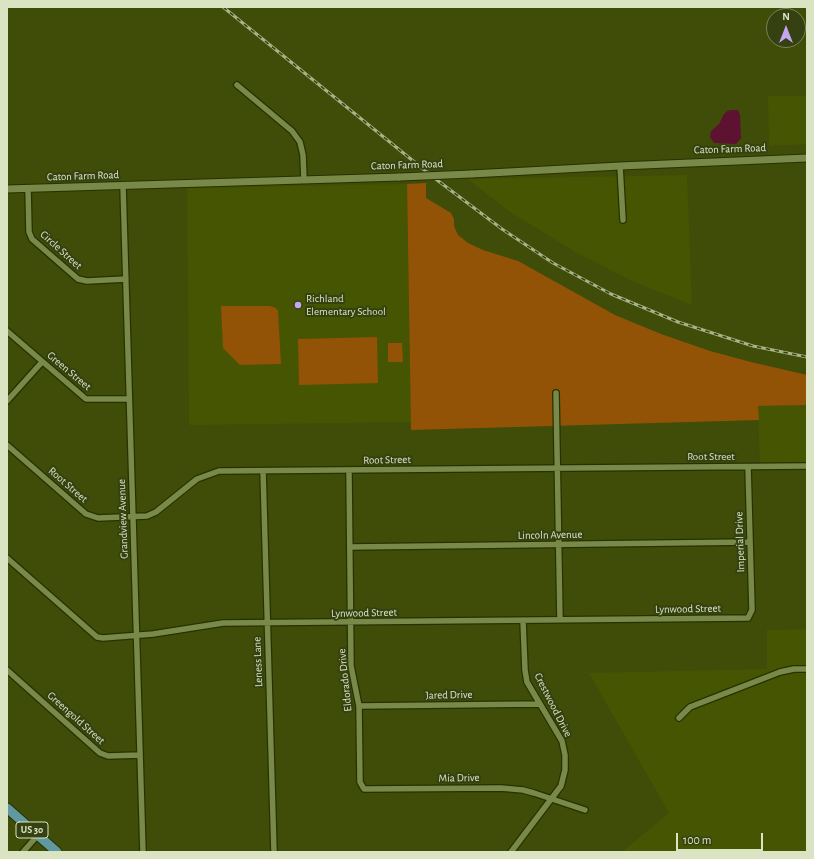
<!DOCTYPE html>
<html>
<head>
<meta charset="utf-8">
<style>
  body { margin:0 }
  #map { position:relative; width:814px; height:859px; overflow:hidden; background:#3f4d08; font-family:"Alegreya Sans",sans-serif }
  canvas { display:block }
  .frame { position:absolute; inset:0; border:8px solid #dae4c3; pointer-events:none }
  .north { position:absolute; left:766px; top:8px; width:40px; height:40px; box-sizing:border-box; background:#364111; border:1px solid #788258; border-radius:50%; rotate:0deg; font-size:11px; font-weight:700; line-height:16px; text-align:center; color:#dae4c3 }
  .north::after { content:''; display:block; margin:auto; width:14px; height:18px; background:#c3a7f2; clip-path:polygon(50% 0,100% 100%,50% 72%,0 100%) }
  .scale { position:absolute; left:676px; top:833px; width:87px; height:18px; box-sizing:border-box; border:2px solid #dae4c3; border-top:0; padding-left:5px; font-size:12px; line-height:14px; white-space:nowrap; color:#dae4c3; -webkit-text-stroke:3px #364111; paint-order:stroke }
</style>
</head>
<body>
<div id="map">
<canvas width="814" height="859"></canvas>
<div class="frame"></div>
<div class="north">N</div>
<div class="scale">100 m</div>
</div>
<script>
const ctx = document.querySelector('canvas').getContext('2d');
ctx.lineJoin = 'round';
function fill(path, color) {
  ctx.fillStyle = color;
  ctx.fill(path, 'evenodd');
}
function poly(rows) {
  const path = new Path2D();
  for (const r of rows) {
    path.moveTo(r[0], r[1]);
    for (let i = 2; i < r.length; i += 2) path.lineTo(r[i], r[i + 1]);
  }
  return path;
}
function stroke(path, color, width, dash) {
  ctx.strokeStyle = color;
  ctx.lineWidth = width;
  ctx.lineCap = dash ? 'butt' : 'round';
  ctx.setLineDash(dash || []);
  ctx.stroke(path);
}
function drawText(font, color, halo, rows, align = 'center') {
  ctx.font = font + ' "Alegreya Sans",sans-serif';
  ctx.lineWidth = 4;
  ctx.setLineDash([]);
  ctx.textBaseline = 'middle';
  ctx.strokeStyle = halo;
  ctx.fillStyle = color;
  for (const [text, x, y, turn = 0] of rows) {
    ctx.save();
    ctx.translate(x, y);
    ctx.rotate((+turn || 0) * Math.PI / 180);
    ctx.textAlign = isNaN(turn) ? turn : align;
    if (halo) ctx.strokeText(text, 0, 0);
    ctx.fillText(text, 0, 0);
    ctx.restore();
  }
}
fill(poly([
  [768,96,807,96,807,144,769,146],
  [687,175,692,305,634,282,577,253,510,212,468,179],
  [407,184,411,422,189,425,187,188],
  [807,405,807,464,760,465,758,406],
  [807,629,807,852,622,852,669,813,589,673,767,669,767,630]
]), '#455502');
fill(poly([
  [426,183,426,198,451,213,454,219,454,226,458,235,468,243,483,250,518,261,615,315,661,334,710,351,751,362,807,375,807,405,758,406,759,420,411,430,407,184],
  [221,306,270,306,276,308,278,311,281,364,240,365,223,348],
  [377,337,378,383,299,385,298,339],
  [388,343,402,343,403,362,388,362]
]), '#925307');
fill(poly([
  [732,110,738,110,740,115,741,138,736,144,714,143,710,137,711,131,719,124,724,114,727,111]
]), '#5d1231');
const minor = poly([
  [237,85,292,131,300,142,303,155,304,180],
  [620,166,623,220],
  [123,186,143,852],
  [28,188,29,232,32,239,78,279,87,281,126,279],
  [7,331,86,399,129,399],
  [556,393,560,620],
  [7,401,42,362],
  [7,445,86,514,98,518,147,516,156,512,197,479,219,471,807,466],
  [263,471,274,852],
  [349,471,351,666,359,706,360,782,364,789,501,788,523,790,534,793,585,810],
  [350,547,750,542],
  [7,558,97,637,103,638,153,634,223,623,748,618,752,610,748,467],
  [7,670,100,753,108,756,140,755],
  [359,706,539,704],
  [679,718,690,707,780,672,794,669,807,669],
  [23,852,38,835],
  [511,852,561,786,565,770,565,755,562,741,527,682,525,670,523,621]
]);
const tertiary = poly([
  [471,174,620,166,807,158],
  [7,189,400,177]
]);
const primary = poly([
  [7,808,57,852]
]);
stroke(minor, '#273200', 8);
stroke(tertiary, '#273200', 9);
stroke(primary, '#273200', 11);
stroke(minor, '#788949', 5.5);
stroke(tertiary, '#788949', 7);
stroke(primary, '#61979f', 9);
const rail = poly([
  [223,7,433,177,502,229,553,263,611,294,678,322,753,346,807,357]
]);
stroke(rail, '#a8b387', 3);
stroke(rail, '#364111', 1.5, [4.5]);
const tertiaryBridge = poly([
  [400,177,471,174]
]);
stroke(tertiaryBridge, '#273200', 9, []);
stroke(tertiaryBridge, '#788949', 7);
for (const [x, y, r, color] of [
  [298,305,4,"#c3a7f2"]
]) {
  const dot = new Path2D();
  dot.arc(x, y, r, 0, 2 * Math.PI);
  ctx.fillStyle = color;
  ctx.fill(dot);
  stroke(dot, '#364111', 1.5);
}
for (const [x, y, w] of [
  [32,830,32]
]) {
  const box = new Path2D();
  box.roundRect(x - w / 2, y - 8, w, 16, 3);
  ctx.fillStyle = '#364111';
  ctx.fill(box);
  stroke(box, '#dae4c3', 1);
}
drawText('bold 10px', '#dae4c3', null, [
  ["US 30",32,830]
]);
drawText('11px', '#dae4c3', '#364111', [
  ["Caton Farm Road",730,149,-2],
  ["Caton Farm Road",407,165,-2],
  ["Caton Farm Road",83,176,-2],
  ["Circle Street",61,250,42],
  ["Green Street",69,371,40],
  ["Root Street",711,457],
  ["Root Street",387,460,-1],
  ["Root Street",68,485,41],
  ["Grandview Avenue",123,519,-92],
  ["Lincoln Avenue",550,535,-1],
  ["Imperial Drive",740,542,-92],
  ["Lynwood Street",688,609,-1],
  ["Lynwood Street",364,613,-1],
  ["Leness Lane",258,662,-92],
  ["Eldorado Drive",345,680,-96],
  ["Jared Drive",449,695,-1],
  ["Crestwood Drive",553,705,63],
  ["Greengold Street",76,718,42],
  ["Mia Drive",459,778,-1]
]);
drawText('11px', '#dae4c3', '#364111', [
  ["Richland",306,299],
  ["Elementary School",306,312]
], 'left');
</script>
</body>
</html>
